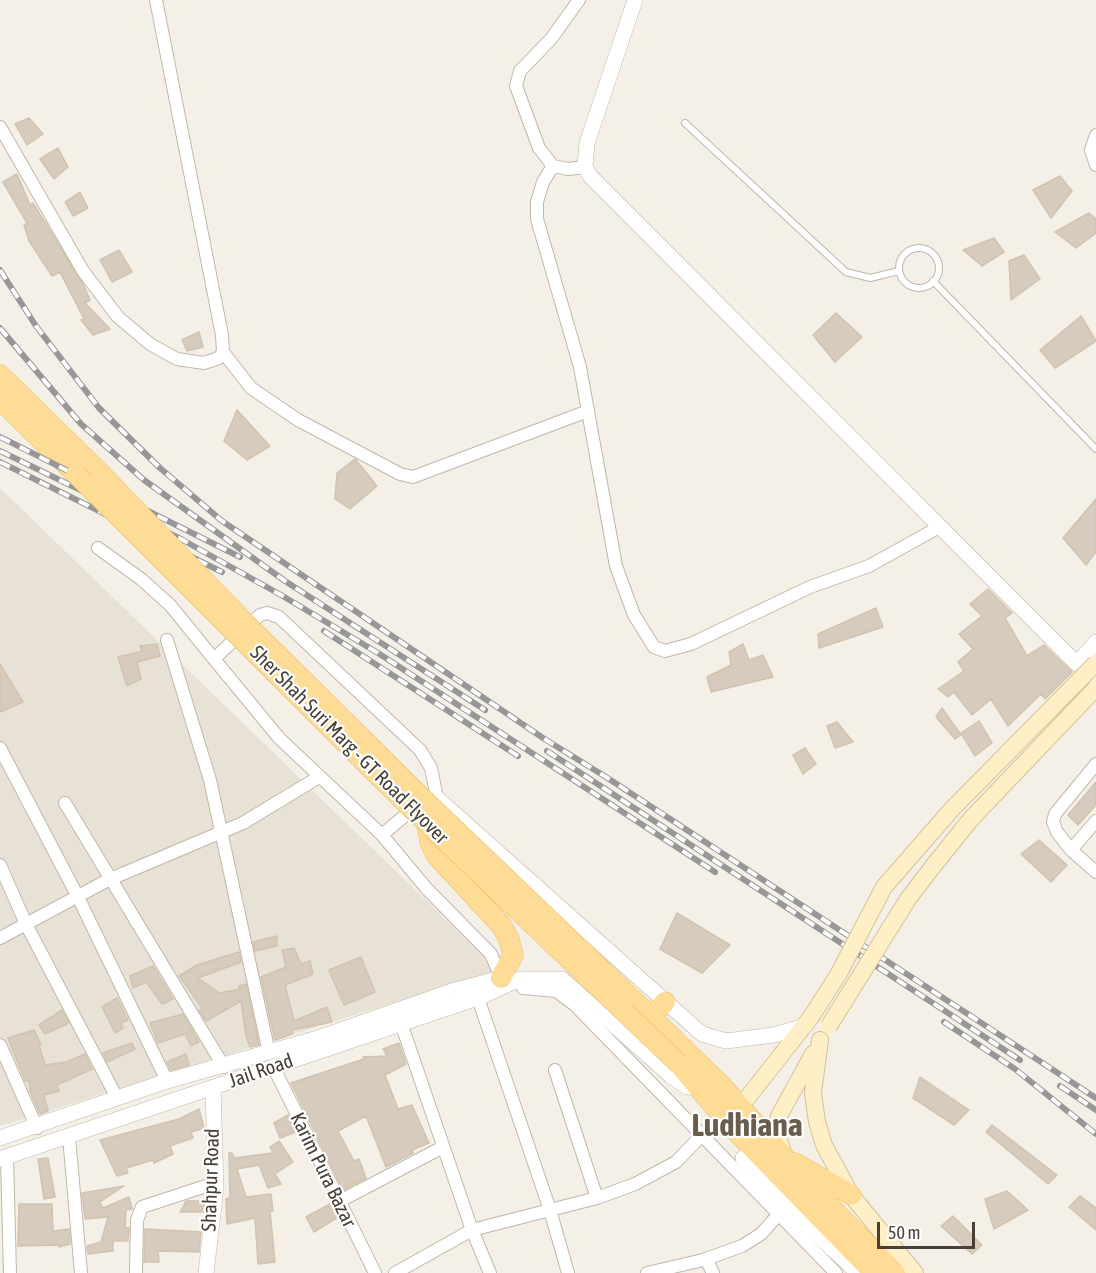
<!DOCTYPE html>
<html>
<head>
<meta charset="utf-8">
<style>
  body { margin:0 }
  #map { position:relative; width:1096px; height:1273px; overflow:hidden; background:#f4f0e7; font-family:"Asap Condensed",sans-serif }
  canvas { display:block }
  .scale { position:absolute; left:877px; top:1222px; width:98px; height:27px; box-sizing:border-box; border:3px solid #484036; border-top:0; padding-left:8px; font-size:18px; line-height:21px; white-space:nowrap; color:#484036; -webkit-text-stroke:4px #fff; paint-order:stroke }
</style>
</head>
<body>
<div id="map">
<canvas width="1096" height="1273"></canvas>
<div class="scale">50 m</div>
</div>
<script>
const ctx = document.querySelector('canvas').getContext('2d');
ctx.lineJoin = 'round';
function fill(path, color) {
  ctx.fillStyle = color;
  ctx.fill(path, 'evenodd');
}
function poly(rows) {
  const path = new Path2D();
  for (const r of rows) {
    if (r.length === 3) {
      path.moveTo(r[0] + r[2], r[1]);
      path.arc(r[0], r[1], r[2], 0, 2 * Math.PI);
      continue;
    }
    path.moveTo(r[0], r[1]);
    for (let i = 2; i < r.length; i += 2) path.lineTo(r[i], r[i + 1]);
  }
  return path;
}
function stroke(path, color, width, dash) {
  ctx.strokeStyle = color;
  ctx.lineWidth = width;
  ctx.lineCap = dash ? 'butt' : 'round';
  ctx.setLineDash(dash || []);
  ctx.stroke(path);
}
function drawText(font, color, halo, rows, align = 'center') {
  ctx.font = font + ' "Asap Condensed",sans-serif';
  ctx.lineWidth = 4.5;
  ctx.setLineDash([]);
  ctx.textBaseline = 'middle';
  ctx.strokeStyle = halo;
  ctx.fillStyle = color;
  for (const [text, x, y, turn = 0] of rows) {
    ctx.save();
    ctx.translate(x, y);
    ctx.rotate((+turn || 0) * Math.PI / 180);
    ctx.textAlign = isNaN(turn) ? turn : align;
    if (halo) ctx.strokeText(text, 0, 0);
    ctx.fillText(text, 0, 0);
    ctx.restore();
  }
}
fill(poly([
  [0,488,498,970,0,1126]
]), '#e8e1d5');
const building = poly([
  [29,118,43,134,27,145,15,124,29,118],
  [58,148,68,167,54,179,40,159,58,148],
  [17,174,30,205,33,203,38,211,83,284,90,300,85,303,110,329,93,335,81,320,84,319,60,272,52,276,29,241,24,225,27,223,3,182,17,174],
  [1060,176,1072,191,1051,218,1033,190,1060,176],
  [80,192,88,208,73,216,65,202,80,192],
  [1089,213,1096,219,1096,233,1076,248,1055,232,1089,213],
  [994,238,1004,252,982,266,963,250,994,238],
  [119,250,132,272,112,282,100,260,119,250],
  [1024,255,1040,279,1011,300,1009,261,1024,255],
  [836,313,862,337,835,362,813,335,836,313],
  [1081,316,1096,341,1055,368,1040,350,1081,316],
  [199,332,203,347,187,351,182,340,199,332],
  [237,410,270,446,247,460,224,441,237,410],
  [355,459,377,486,350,509,335,499,337,473,355,459],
  [1096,499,1096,552,1086,565,1063,538,1096,499],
  [988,589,1012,613,1005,618,1027,656,1044,645,1072,672,1045,699,1041,694,1008,726,991,699,972,715,954,692,948,697,938,689,964,671,958,662,973,649,959,634,982,616,970,604,988,589],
  [876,608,883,627,819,648,818,634,876,608],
  [157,644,160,656,137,662,141,679,127,686,118,657,142,651,140,646,157,644],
  [743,644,749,660,763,655,773,677,711,692,707,677,731,665,729,652,743,644],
  [0,664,23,702,0,712,0,664],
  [942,708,961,735,955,739,936,717,942,708],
  [979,721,992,743,975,756,961,733,979,721],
  [837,722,853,742,835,748,827,726,837,722],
  [805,748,816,764,803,774,793,755,805,748],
  [1096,782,1096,805,1078,825,1068,815,1096,782],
  [1039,840,1067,865,1051,882,1021,854,1039,840],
  [677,913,730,945,702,973,660,949,677,913],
  [277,936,277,946,255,951,253,942,277,936],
  [294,948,301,964,310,961,313,974,285,985,294,1021,327,1007,332,1022,292,1030,292,1034,275,1040,261,977,286,967,282,950,294,948],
  [239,952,241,962,198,978,220,993,240,989,239,986,246,984,259,1045,250,1047,246,1036,241,1001,206,1021,199,1010,203,1009,179,976,197,965,239,952],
  [361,957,375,992,344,1005,329,970,361,957],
  [153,966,173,999,162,1004,146,982,133,988,130,976,153,966],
  [117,998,128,1020,121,1023,123,1028,115,1033,102,1007,117,998],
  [62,1010,69,1023,45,1034,39,1025,62,1010],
  [183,1014,199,1042,191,1046,185,1034,158,1043,150,1023,183,1014],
  [34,1030,41,1044,39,1045,45,1065,67,1062,85,1054,92,1069,57,1085,59,1091,44,1095,48,1111,40,1114,30,1091,29,1081,25,1081,8,1038,34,1030],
  [132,1043,135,1049,107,1062,103,1053,132,1043],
  [399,1043,406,1064,385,1075,398,1109,412,1105,429,1143,412,1150,413,1153,386,1167,366,1116,338,1131,354,1161,359,1159,366,1178,343,1190,291,1083,364,1059,363,1057,387,1056,383,1049,399,1043],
  [186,1054,189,1065,171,1070,167,1062,186,1054],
  [920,1077,969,1110,954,1125,913,1098,920,1077],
  [199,1109,204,1128,191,1132,193,1138,170,1146,173,1154,154,1163,153,1160,126,1168,128,1173,117,1176,100,1140,179,1119,199,1109],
  [288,1115,296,1132,280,1138,274,1123,288,1115],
  [992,1125,1057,1175,1048,1184,986,1132,992,1125],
  [279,1141,293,1162,275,1174,281,1184,268,1188,259,1165,237,1169,246,1197,271,1194,273,1211,270,1211,275,1262,258,1264,255,1218,227,1224,226,1199,230,1198,229,1153,232,1153,234,1158,273,1153,270,1147,279,1141],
  [48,1158,55,1197,44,1199,38,1159,48,1158],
  [124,1186,100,1202,103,1208,129,1197,132,1209,126,1210,125,1228,129,1228,128,1241,113,1241,113,1251,88,1254,87,1246,101,1242,108,1217,85,1219,82,1193,124,1186],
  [1007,1191,1028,1210,994,1229,985,1199,1007,1191],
  [1080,1196,1096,1208,1096,1230,1069,1207,1080,1196],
  [186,1201,205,1201,203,1212,180,1212,186,1201],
  [19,1204,52,1204,53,1231,69,1229,70,1244,59,1247,59,1245,18,1246,19,1204],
  [330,1204,338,1217,314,1232,306,1217,330,1204],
  [953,1216,982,1245,972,1254,941,1226,953,1216],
  [145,1229,201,1232,199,1252,158,1251,159,1262,144,1262,145,1229]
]);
fill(building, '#d6cbbc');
stroke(building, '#d2c3af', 1.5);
const service = poly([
  [685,123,846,272,870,278,899,271],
  [919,268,20],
  [933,281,1096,449]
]);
const minor = poly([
  [579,0,551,39,520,71,516,86,539,148,553,166,568,169,585,167],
  [0,127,83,271,118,317,150,344,177,359,204,363,219,358,223,352,222,335,156,0],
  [1096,135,1091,150,1096,165],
  [553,166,543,182,537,202,537,219,580,367,616,566,634,615,654,647,665,651,691,644,810,587,869,566,941,526],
  [223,352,251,388,298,420,400,474,413,477,588,411],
  [98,548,141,579,170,605,214,659],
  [167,640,210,780,269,1053],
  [0,748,78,897,167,1081],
  [1096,764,1055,814,1053,822,1057,832,1071,850,1096,872],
  [437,798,431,768,420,750,279,617,267,613,260,615,214,659,279,738,382,835,427,889,491,954,501,978],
  [65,803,224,1067],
  [382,835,417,805],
  [1071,850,1096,821],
  [0,865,26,924,117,1098],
  [0,938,108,880,243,823,319,777],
  [520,979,523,988,556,991,575,1005,836,1273],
  [478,998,550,1210,568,1273],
  [401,1023,472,1230,490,1273],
  [0,1045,37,1128],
  [273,1066,375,1273],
  [555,1070,597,1198],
  [69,1137,81,1273],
  [7,1157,10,1273],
  [338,1202,443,1147],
  [706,1259,713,1273],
  [136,1273,137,1220,142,1207,215,1183],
  [395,1273,472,1230,597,1198,635,1184,676,1162,701,1136],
  [647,1273,703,1260,742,1246,761,1234,778,1215]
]);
const tertiary = poly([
  [635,0,587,143,585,167,591,177,1077,664,1096,642],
  [426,798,437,798,702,1034,726,1041,774,1035,805,1026],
  [0,1138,167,1081,318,1038,452,991,501,978],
  [743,1158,788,1207,858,1273],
  [0,1159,478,998,520,979,562,979,671,1076,687,1087,701,1088],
  [206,1273,216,1188,213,1088]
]);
const secondary = poly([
  [820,1040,813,1093,817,1122,824,1145,851,1195,915,1273],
  [733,1116,811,1017],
  [783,1153,776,1129,779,1116,813,1054]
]);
const primary = poly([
  [0,375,101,474],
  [0,399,76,474],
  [427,822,430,842,436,855,501,925,509,939,513,955,501,978],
  [629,996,721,1085,806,1182,895,1273],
  [652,1016,665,1002],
  [679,1064,728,1123,874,1273],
  [795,1163,851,1195]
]);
stroke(service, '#c0b7a9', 8);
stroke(minor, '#c0b7a9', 14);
stroke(tertiary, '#c0b7a9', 16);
stroke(secondary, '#d6c295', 18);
stroke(primary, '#e9ba61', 21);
stroke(service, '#fff', 6);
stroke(minor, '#fff', 12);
stroke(tertiary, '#fff', 15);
stroke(secondary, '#ffefc7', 16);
stroke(primary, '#ffdc96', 20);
const rail = poly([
  [0,270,36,326,99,408,160,468,222,521,543,738,606,777,1096,1098],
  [0,328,81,424,144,480,285,581,485,710],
  [0,437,240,557],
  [0,451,181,539,281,595,378,653,715,872],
  [0,462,222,572],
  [324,631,518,756],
  [547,751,1020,1060],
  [944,1022,1015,1069,1096,1134],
  [1060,1086,1096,1110]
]);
stroke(rail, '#979797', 6);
stroke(rail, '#fff', 4, [11]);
const secondaryBridge = poly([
  [811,1017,838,975,884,887,952,809,1096,663],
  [829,1026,908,899,934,865,971,819,1096,688]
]);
const primaryBridge = poly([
  [76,474,409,806,679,1064],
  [101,474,247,625,421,797,629,996]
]);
stroke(secondaryBridge, '#d6c295', 18, []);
stroke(primaryBridge, '#e9ba61', 21, []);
stroke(secondaryBridge, '#ffefc7', 16);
stroke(primaryBridge, '#ffdc96', 20);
drawText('20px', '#484036', '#fff', [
  ["Sher Shah Suri Marg - GT Road Flyover",349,745,45],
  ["Jail Road",261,1071,-19],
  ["Karim Pura Bazar",323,1170,64],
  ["Shahpur Road",211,1180,-88]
]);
drawText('bold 32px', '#6b5d4c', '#fff', [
  ["Ludhiana",747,1126]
]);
</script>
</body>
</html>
